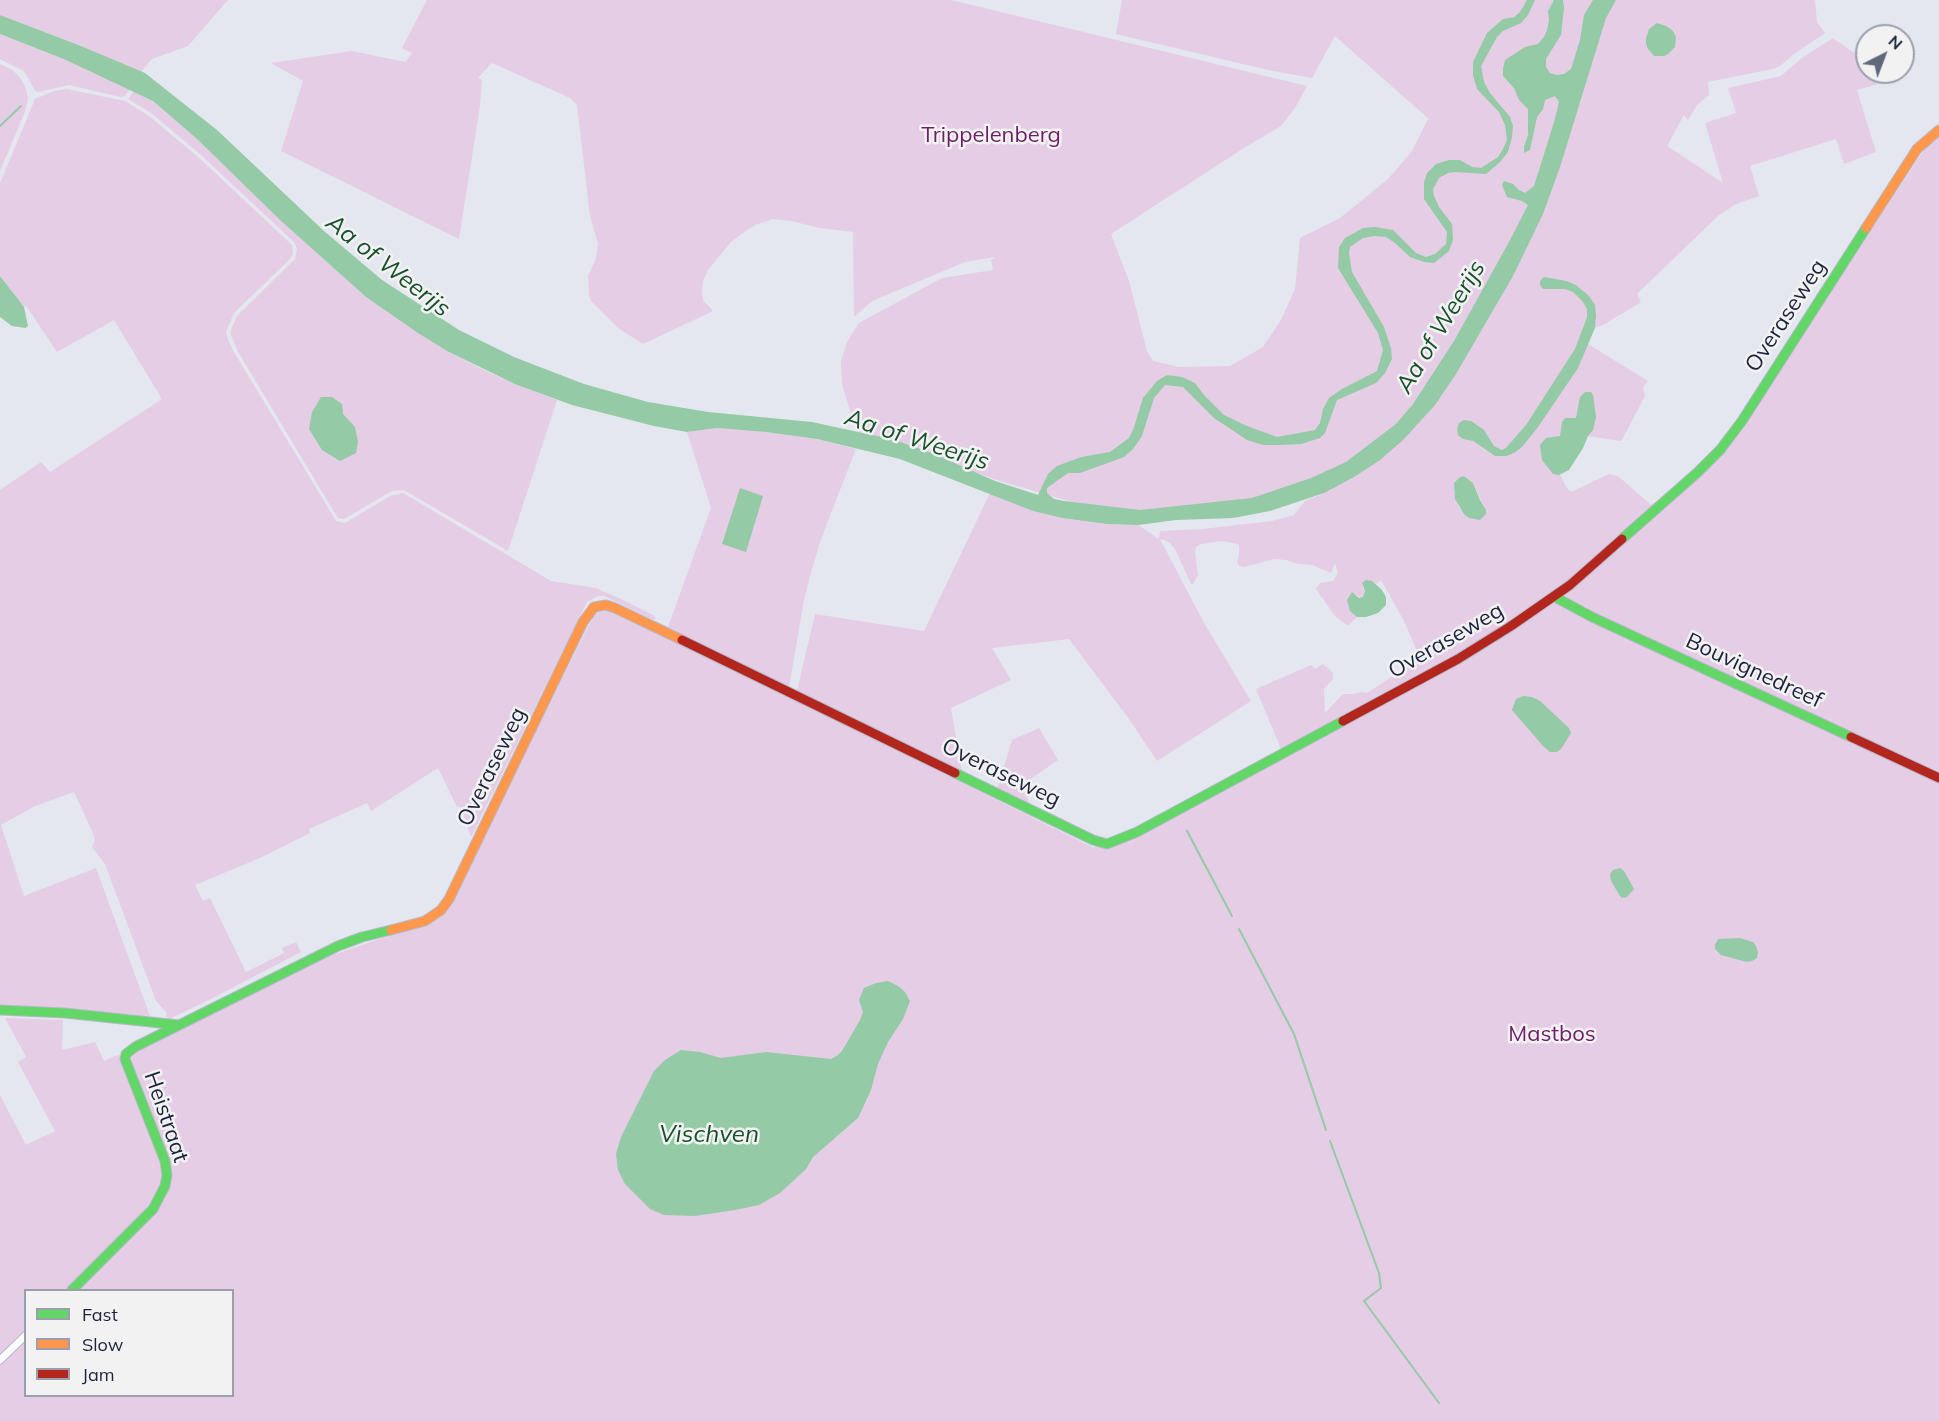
<!DOCTYPE html>
<html>
<head>
<meta charset="utf-8">
<style>
  body { margin:0 }
  #map { position:relative; width:1939px; height:1421px; overflow:hidden; background:#e4e7ef; font-family:Mulish,sans-serif }
  canvas { display:block }
  .legend { position:absolute; left:24px; top:1289px; width:210px; height:108px; box-sizing:border-box; background:#f2f2f2; border:2px solid #9c9faa; margin:0; padding:8px 10px; list-style:none; font-size:18px; color:#1c233d }
  .legend li { display:flex; align-items:center; gap:12px; height:30px }
  .legend b { width:30px; border:2px solid #9c9faa }
  .north { position:absolute; left:1855px; top:24px; width:60px; height:60px; box-sizing:border-box; background:#f2f2f2; border:2px solid #9c9faa; border-radius:50%; rotate:42deg; font-size:16px; font-weight:700; line-height:24px; text-align:center; color:#1c233d }
  .north::after { content:''; display:block; margin:auto; width:21px; height:27px; background:#62687b; clip-path:polygon(50% 0,100% 100%,50% 72%,0 100%) }
</style>
</head>
<body>
<div id="map">
<canvas width="1939" height="1421"></canvas>
<ul class="legend">
<li><b style="height:8px;background:#63d668"></b>Fast</li>
<li><b style="height:8px;background:#ff974d"></b>Slow</li>
<li><b style="height:8px;background:#b3261e"></b>Jam</li>
</ul>
<div class="north">N</div>
</div>
<script>
const ctx = document.querySelector('canvas').getContext('2d');
ctx.lineJoin = 'round';
function fill(path, color) {
  ctx.fillStyle = color;
  ctx.fill(path, 'evenodd');
}
function poly(rows) {
  const path = new Path2D();
  for (const r of rows) {
    path.moveTo(r[0], r[1]);
    for (let i = 2; i < r.length; i += 2) path.lineTo(r[i], r[i + 1]);
  }
  return path;
}
function stroke(path, color, width, dash) {
  ctx.strokeStyle = color;
  ctx.lineWidth = width;
  ctx.lineCap = dash ? 'butt' : 'round';
  ctx.setLineDash(dash || []);
  ctx.stroke(path);
}
function drawText(font, color, halo, rows, align = 'center') {
  ctx.font = font + ' Mulish,sans-serif';
  ctx.lineWidth = 5;
  ctx.setLineDash([]);
  ctx.textBaseline = 'middle';
  ctx.strokeStyle = halo;
  ctx.fillStyle = color;
  for (const [text, x, y, turn = 0] of rows) {
    ctx.save();
    ctx.translate(x, y);
    ctx.rotate((+turn || 0) * Math.PI / 180);
    ctx.textAlign = isNaN(turn) ? turn : align;
    if (halo) ctx.strokeText(text, 0, 0);
    ctx.fillText(text, 0, 0);
    ctx.restore();
  }
}
fill(poly([
  [0,0,228,0,188,46,152,59,141,72,81,46,0,15],
  [427,0,951,0,1307,86,1295,108,1281,126,1244,148,1111,234,1129,281,1147,351,1153,361,1178,367,1230,366,1263,347,1281,320,1295,289,1300,238,1340,218,1388,179,1412,151,1428,119,1431,121,1335,36,1312,78,1268,70,1116,34,1122,0,1613,0,1608,13,1616,0,1815,0,1817,22,1825,33,1794,54,1780,66,1773,69,1708,82,1709,95,1697,105,1688,120,1684,115,1667,146,1723,183,1705,123,1736,113,1728,88,1781,76,1803,57,1833,38,1867,62,1867,72,1881,72,1892,80,1857,90,1876,152,1844,164,1836,139,1750,166,1759,196,1736,204,1719,215,1637,294,1641,302,1605,324,1595,328,1596,316,1582,290,1576,285,1567,281,1553,289,1565,289,1573,292,1582,301,1587,309,1587,317,1582,330,1588,344,1648,381,1643,387,1645,396,1622,440,1620,441,1588,436,1590,433,1553,460,1566,487,1571,492,1609,474,1613,475,1618,476,1651,505,1705,469,1774,375,1850,262,1939,127,1939,1421,0,1421,0,1095,26,1145,55,1131,18,1062,26,1057,5,1018,63,1020,62,1050,95,1042,104,1061,120,1054,134,1094,131,1052,327,957,415,927,452,901,596,610,601,612,612,610,1094,848,1101,841,1130,835,1281,749,1256,689,1311,665,1315,669,1323,664,1333,673,1333,679,1324,689,1325,713,1343,694,1353,694,1362,692,1367,693,1420,658,1404,621,1381,580,1376,584,1372,581,1363,587,1365,594,1361,598,1352,592,1353,614,1357,617,1348,626,1335,616,1316,589,1320,583,1333,581,1338,573,1335,563,1331,573,1312,565,1298,564,1286,560,1274,559,1244,567,1239,566,1237,562,1239,554,1239,545,1234,543,1221,541,1201,544,1196,547,1195,552,1198,575,1193,584,1191,584,1175,549,1169,542,1160,539,1204,623,1251,701,1157,761,1129,719,1069,639,992,648,1011,680,951,708,962,772,797,691,815,614,924,631,990,493,1033,511,1062,518,1107,524,1138,525,1159,539,1160,531,1203,529,1272,521,1294,515,1305,501,1324,493,1285,502,1147,524,997,480,856,431,842,384,841,361,847,342,859,323,942,278,993,270,991,260,995,257,965,262,872,301,854,317,853,234,854,232,820,228,791,221,773,219,755,225,744,232,731,242,708,270,703,281,702,291,703,300,713,311,643,344,618,328,591,301,589,295,588,276,596,258,598,244,590,216,577,105,570,98,492,63,478,78,482,80,480,106,459,239,281,151,303,81,271,63,352,51,405,62,412,53,402,48],
  [1484,430,1494,446,1502,450,1487,451,1473,441],
  [1464,476,1473,483,1483,505,1469,518,1459,507,1454,491,1460,477],
  [26,1290,232,1290,232,1396,26,1396],
  [0,34,66,60,130,89,125,96,120,97,69,85,38,92,35,91,26,74,22,70,0,59],
  [0,64,12,70,19,76,25,86,28,98,25,112,0,171],
  [67,89,125,101,149,116,197,156,292,245,293,254,290,259,234,313,226,332,228,340,234,352,336,521,345,523,390,496,403,493,551,581,596,588,623,600,653,615,656,618,654,620,604,596,598,596,587,602,471,837,460,806,457,807,438,768,371,811,367,803,309,829,310,833,260,858,195,885,203,901,210,898,246,972,284,953,282,948,296,942,301,952,209,1000,169,1019,166,1016,167,1013,156,1001,105,864,92,847,95,840,92,831,74,792,35,806,1,825,24,896,96,868,150,1016,62,1009,0,1007,0,490,41,462,50,472,162,399,114,320,57,352,27,307,23,306,0,276,0,183,35,99,54,91],
  [134,91,153,101,197,139,280,220,366,297,447,351,492,374,557,400,508,551,404,490,392,491,344,519,338,518,336,515,237,350,230,332,237,316,295,259,297,250,295,243,200,154,151,113,128,99],
  [717,428,766,432,817,439,856,449,821,539,812,569,804,600,789,687,668,627,711,508,687,432],
  [1039,728,1058,760,1022,785,1030,805,997,789,1012,740]
]), '#e5cde5');
fill(poly([
  [1527,0,1535,0,1528,15,1521,23,1503,31,1497,37,1481,66,1484,82,1490,93,1510,117,1513,126,1512,137,1508,152,1500,162,1486,174,1456,172,1448,173,1439,178,1433,189,1434,196,1439,207,1452,224,1453,240,1449,251,1434,263,1424,262,1410,257,1395,243,1386,237,1375,236,1363,238,1350,247,1349,253,1352,272,1384,327,1391,348,1392,359,1385,373,1376,383,1337,400,1325,433,1320,438,1301,444,1280,445,1263,445,1247,440,1214,418,1183,387,1165,385,1154,398,1142,436,1133,449,1124,457,1105,464,1080,473,1068,473,1047,488,1047,493,1054,499,1064,501,1140,510,1252,498,1311,478,1346,462,1396,424,1413,404,1454,341,1509,242,1528,205,1522,201,1507,197,1502,185,1504,181,1513,184,1519,190,1525,193,1534,186,1555,119,1559,102,1555,96,1545,100,1543,109,1537,117,1530,150,1524,153,1524,147,1528,135,1528,109,1519,100,1514,88,1503,76,1503,69,1505,60,1525,47,1538,44,1544,37,1547,30,1549,20,1548,11,1554,0,1563,0,1564,8,1561,35,1546,59,1546,67,1550,73,1557,75,1564,74,1571,69,1580,40,1584,15,1593,0,1616,0,1606,18,1560,167,1543,214,1513,276,1456,374,1435,405,1403,440,1380,460,1354,477,1324,493,1270,511,1233,518,1176,520,1138,525,1107,524,1062,518,1033,511,900,459,817,439,766,432,717,428,687,432,654,426,572,405,515,384,447,351,418,333,366,297,280,220,197,139,153,101,66,60,0,34,0,15,81,46,145,73,217,130,324,231,382,280,459,330,514,357,584,384,648,402,708,412,812,422,895,440,934,454,995,481,1038,495,1048,474,1057,466,1081,457,1110,452,1129,438,1133,430,1143,398,1157,381,1167,375,1182,377,1195,383,1204,395,1224,415,1247,426,1277,437,1315,430,1320,423,1323,409,1329,398,1342,389,1377,371,1383,350,1378,333,1338,268,1339,247,1345,238,1363,228,1375,227,1393,230,1416,253,1426,257,1435,254,1446,244,1447,232,1424,199,1424,182,1427,173,1436,164,1449,160,1460,160,1472,167,1481,168,1498,157,1503,149,1507,140,1505,125,1499,112,1477,89,1473,75,1473,62,1487,33,1503,19,1514,17,1520,12],
  [1657,23,1666,26,1673,31,1676,37,1675,47,1668,54,1664,56,1654,56,1648,49,1646,44,1646,38,1649,29],
  [0,276,24,307,28,326,26,328,12,326,0,317],
  [1544,277,1567,281,1576,285,1589,296,1595,305,1596,316,1595,328,1578,368,1538,427,1522,447,1514,453,1506,456,1495,456,1473,441,1463,439,1458,435,1457,429,1459,423,1464,420,1471,421,1484,430,1494,446,1502,450,1506,448,1526,425,1575,349,1587,317,1587,309,1582,301,1573,292,1565,289,1543,289,1540,285,1540,281],
  [1585,392,1591,392,1593,395,1596,417,1593,430,1588,436,1583,448,1569,470,1559,475,1553,474,1542,460,1540,445,1546,438,1560,436,1562,422,1565,418,1576,418,1580,397],
  [321,397,332,397,342,404,343,414,355,427,358,442,356,453,340,461,322,450,309,429,312,412],
  [1464,476,1473,483,1480,500,1486,510,1486,514,1480,520,1469,518,1464,514,1455,499,1454,483,1460,477],
  [740,488,763,496,746,552,722,544],
  [1366,580,1372,581,1382,590,1386,597,1386,605,1378,613,1366,617,1357,617,1350,611,1347,600,1352,592,1359,598,1363,597,1365,591,1362,583],
  [1523,696,1532,697,1540,701,1569,728,1571,733,1561,749,1557,752,1550,752,1543,746,1512,710,1516,699],
  [1620,868,1624,871,1634,889,1627,897,1622,898,1620,896,1611,881,1610,874,1613,870],
  [1740,938,1753,942,1756,946,1758,952,1757,958,1752,961,1747,962,1721,955,1715,949,1715,945,1718,939],
  [888,981,898,986,905,992,910,1001,903,1019,888,1042,878,1064,871,1090,858,1118,813,1157,806,1169,780,1193,759,1205,735,1210,695,1216,664,1215,650,1209,625,1184,618,1170,616,1154,621,1137,654,1071,665,1060,681,1050,700,1052,721,1058,766,1052,831,1059,838,1055,842,1051,860,1020,863,1012,859,1000,864,988,876,983]
]), '#94caa6');
stroke(poly([
  [0,126,21,106],
  [1187,831,1232,916],
  [1239,929,1294,1034,1326,1130],
  [1330,1141,1379,1273,1381,1288,1364,1301,1439,1403]
]), '#94caa6', 2);
const street = poly([
  [0,1360,26,1335]
]);
const fast = poly([
  [1622,539,1698,472,1720,450,1742,421,1866,228],
  [1555,597,1592,617,1851,737],
  [955,773,1093,840,1107,844,1137,832,1343,721],
  [0,1010,65,1013,179,1025],
  [72,1290,153,1209,165,1186,167,1175,165,1161,125,1059,126,1054,135,1047,338,946,362,937,391,930]
]);
const slow = poly([
  [1866,228,1917,149,1939,130],
  [391,930,425,921,441,910,449,899,583,622,594,607,606,605,615,608,682,640]
]);
const jam = poly([
  [682,640,955,773],
  [1343,721,1458,659,1511,626,1570,585,1622,539],
  [1851,737,1939,778]
]);
stroke(street, '#b5b9c9', 9);
stroke(fast, '#b5b9c9', 11);
stroke(slow, '#b5b9c9', 11);
stroke(jam, '#b5b9c9', 11);
stroke(street, '#fbfbfd', 7);
stroke(fast, '#63d668', 9);
stroke(slow, '#ff974d', 9);
stroke(jam, '#b3261e', 9);
drawText('22px', '#6f1f67', '#f2f2f2', [
  ["Trippelenberg",991,135],
  ["Mastbos",1552,1034]
]);
drawText('22px', '#1c233d', '#f2f2f2', [
  ["Overaseweg",1786,316,-57],
  ["Overaseweg",1446,641,-30],
  ["Bouvignedreef",1754,671,25],
  ["Overaseweg",492,767,-64],
  ["Overaseweg",1001,773,26],
  ["Heistraat",166,1117,71]
]);
drawText('italic 24px', '#17502c', '#f2f2f2', [
  ["Aa of Weerijs",388,266,38],
  ["Aa of Weerijs",1441,327,-59],
  ["Aa of Weerijs",917,440,18],
  ["Vischven",709,1135]
]);
</script>
</body>
</html>
